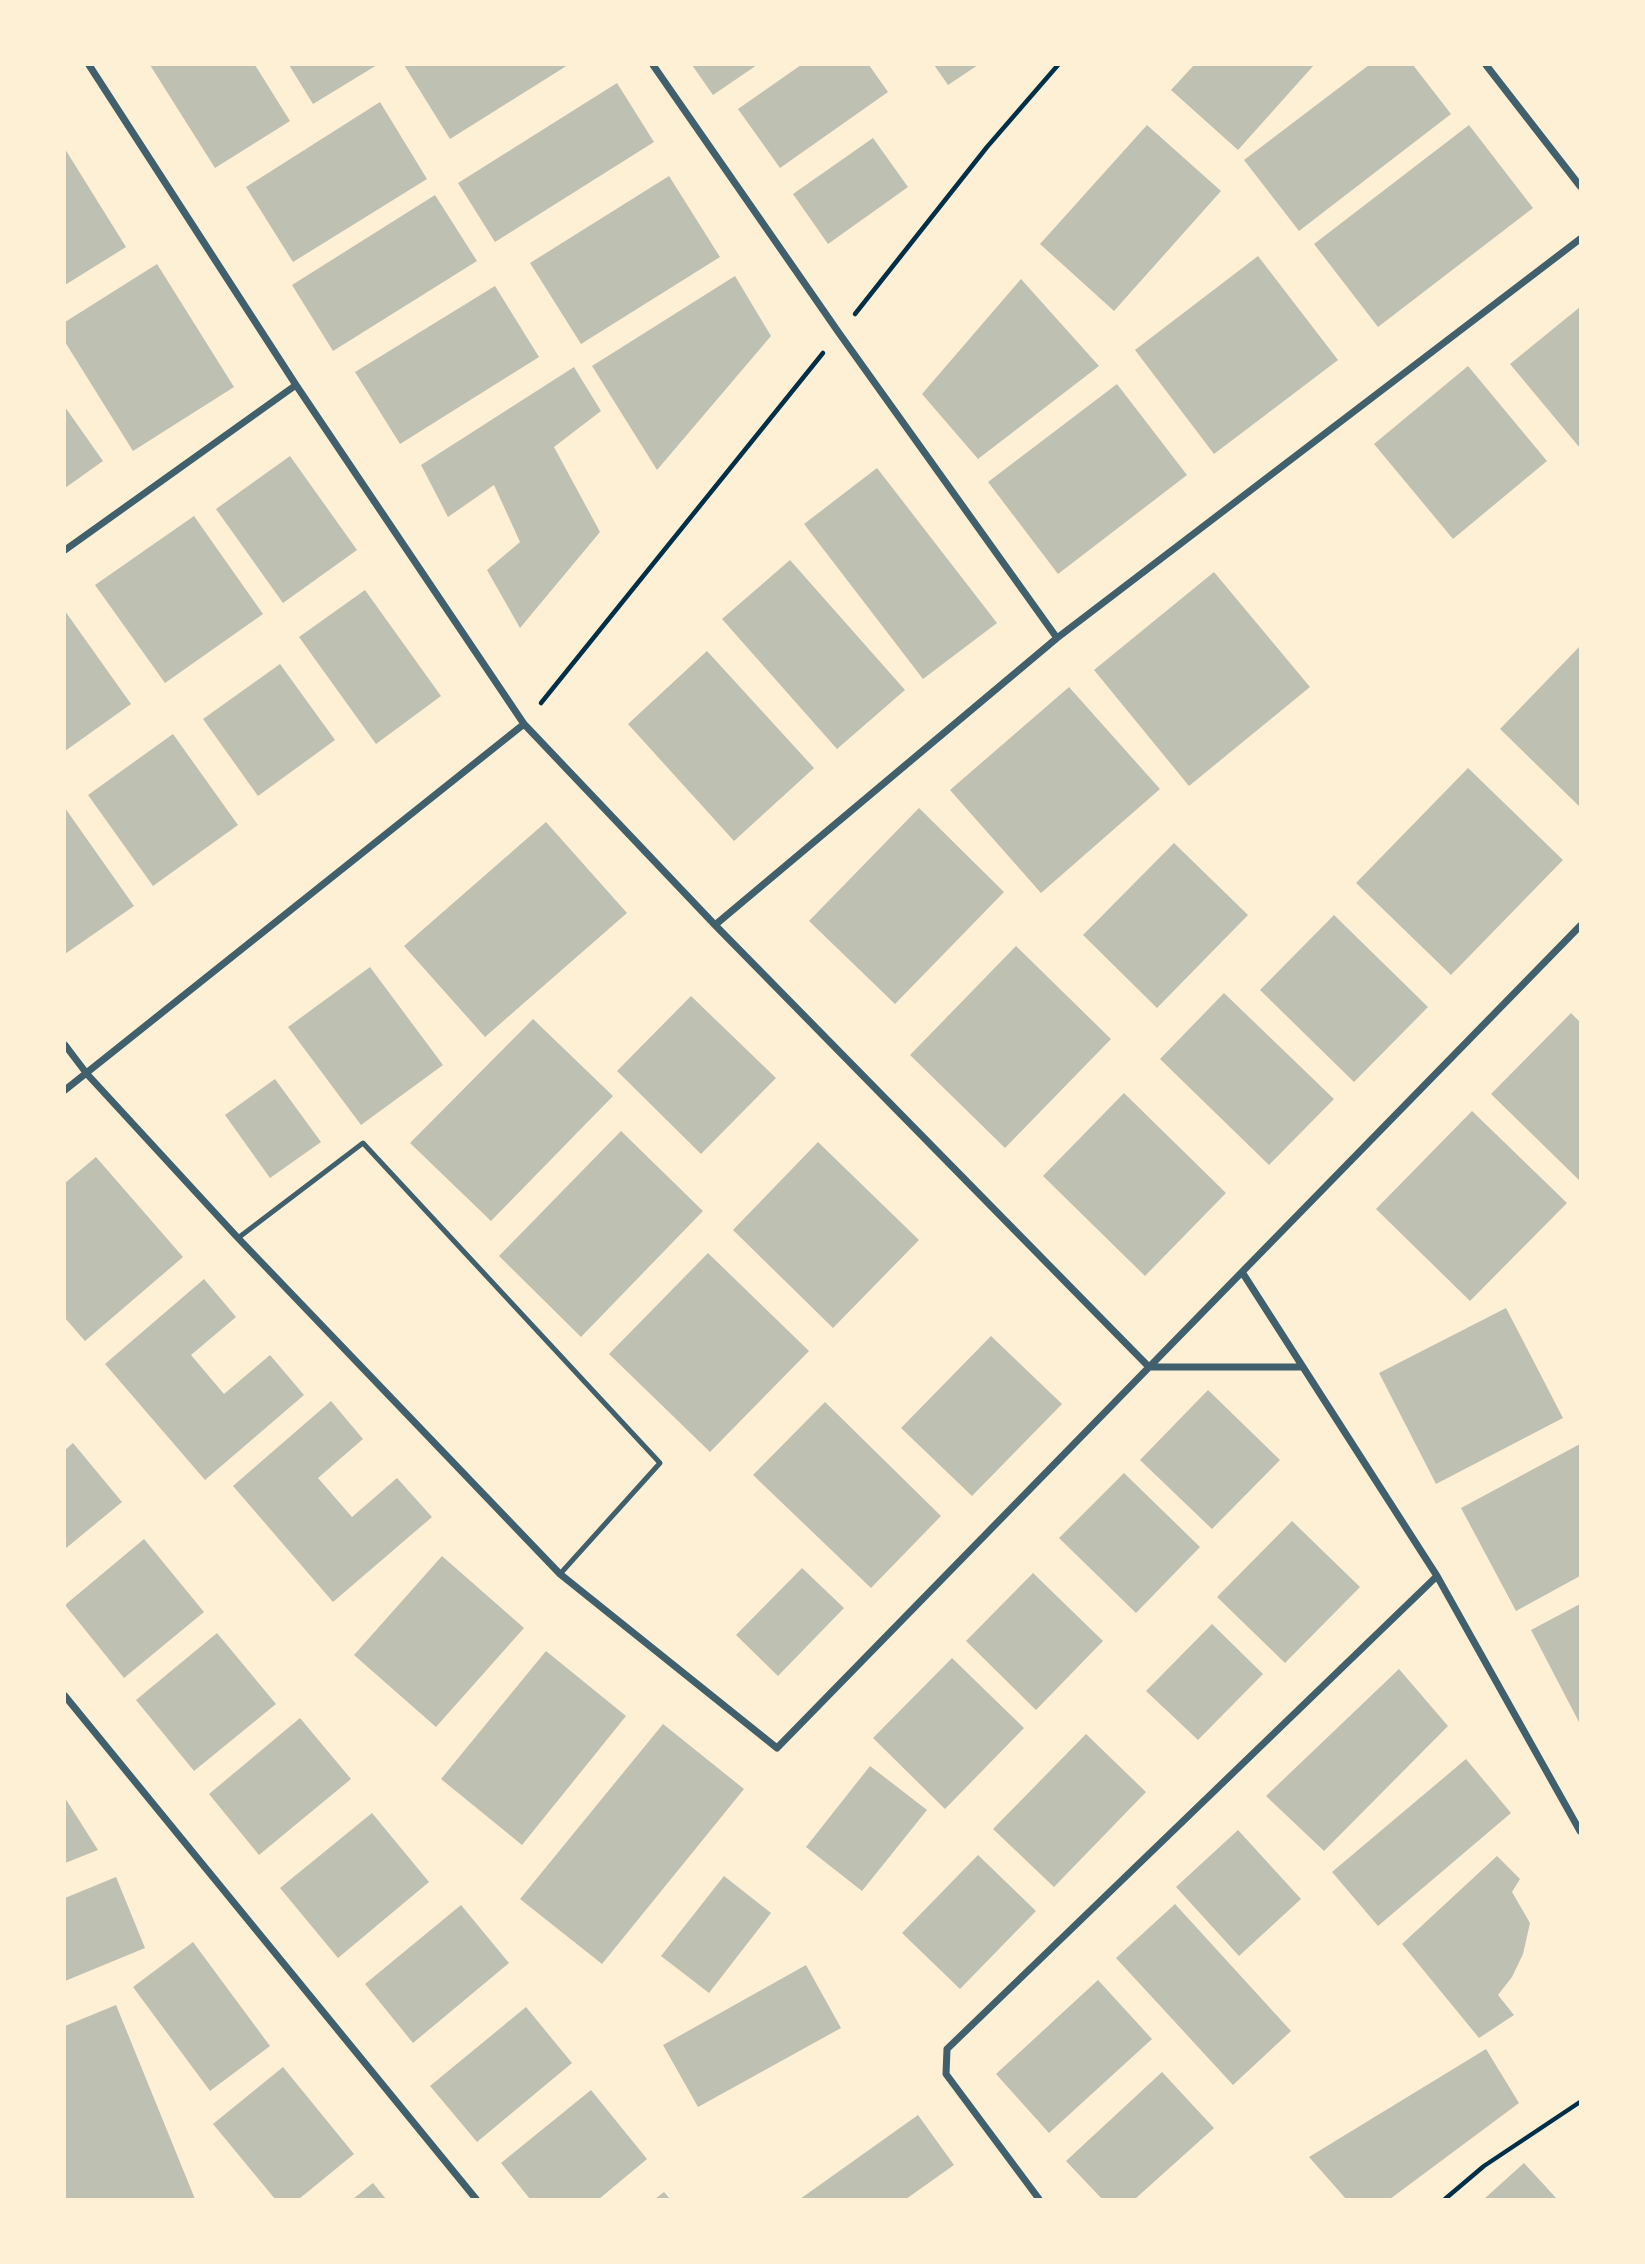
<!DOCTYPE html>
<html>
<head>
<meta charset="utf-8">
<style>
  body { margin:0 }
  #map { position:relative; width:1645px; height:2264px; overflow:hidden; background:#fdf0d5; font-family:"PT Sans Narrow",sans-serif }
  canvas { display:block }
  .frame { position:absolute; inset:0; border:66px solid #fdf0d5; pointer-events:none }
</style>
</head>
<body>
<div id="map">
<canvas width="1645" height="2264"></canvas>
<div class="frame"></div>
</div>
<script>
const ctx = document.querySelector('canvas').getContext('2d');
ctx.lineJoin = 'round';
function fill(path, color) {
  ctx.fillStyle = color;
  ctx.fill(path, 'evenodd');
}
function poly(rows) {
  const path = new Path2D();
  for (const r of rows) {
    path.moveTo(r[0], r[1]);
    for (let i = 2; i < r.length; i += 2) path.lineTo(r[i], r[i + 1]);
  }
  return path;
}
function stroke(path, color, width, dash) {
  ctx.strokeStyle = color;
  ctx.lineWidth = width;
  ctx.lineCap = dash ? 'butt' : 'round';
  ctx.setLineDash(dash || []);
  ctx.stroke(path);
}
fill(poly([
  [150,65,255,65,290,121,215,168],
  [289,65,377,65,313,104],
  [404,65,568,65,450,139],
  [692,65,757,65,713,95],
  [801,65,869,65,888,92,780,168,738,109],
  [934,65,978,65,948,85],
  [1194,65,1314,65,1238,150,1171,90],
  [1369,65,1413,65,1451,114,1299,231,1244,160],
  [617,83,654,142,495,242,458,183],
  [380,102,427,179,293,262,246,187],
  [1147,125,1221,191,1114,311,1040,244],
  [1469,125,1533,208,1378,327,1314,244],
  [873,138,908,187,828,244,793,194],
  [65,149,126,247,65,285],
  [669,176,720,257,581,344,530,263],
  [435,195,477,261,333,351,292,285],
  [1258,256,1338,360,1214,454,1135,350],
  [157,264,234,387,133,451,65,342,65,322],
  [735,276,771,336,657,470,592,366],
  [1021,279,1099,366,978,459,922,394],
  [495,286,539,357,400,444,355,372],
  [1580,307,1580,448,1510,364],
  [1468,366,1547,461,1453,539,1374,444],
  [574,367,601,411,554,447,600,532,520,628,487,570,520,542,494,485,448,517,421,465],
  [1117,384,1187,475,1058,574,988,482],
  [65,407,103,461,65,488],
  [290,456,357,550,283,603,216,509],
  [877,468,997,623,923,679,804,524],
  [194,516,263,614,165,683,95,585],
  [790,560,905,690,837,749,722,619],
  [1214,572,1310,687,1189,786,1094,670],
  [365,590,441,696,376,744,299,637],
  [65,611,131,704,65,751],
  [1580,646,1580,807,1500,729],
  [707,651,814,768,734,841,628,724],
  [280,664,335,740,258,796,203,719],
  [1069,687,1160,789,1041,893,950,790],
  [173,734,238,825,153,886,88,795],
  [1468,768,1563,860,1451,975,1356,883],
  [65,808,134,906,65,954],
  [919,808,1004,892,895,1004,809,921],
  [546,822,627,913,485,1037,404,946],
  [1174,843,1248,915,1157,1008,1083,935],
  [1334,915,1428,1007,1354,1082,1260,990],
  [1016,946,1111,1039,1005,1148,910,1055],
  [370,967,443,1065,361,1125,288,1027],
  [1224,993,1334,1099,1269,1165,1160,1059],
  [691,996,776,1078,701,1154,617,1071],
  [1571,1013,1580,1022,1580,1181,1491,1094],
  [533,1019,613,1096,491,1221,410,1143],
  [275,1079,321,1142,270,1178,225,1115],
  [1124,1093,1226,1193,1145,1276,1043,1176],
  [1472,1111,1567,1203,1470,1301,1376,1209],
  [621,1131,703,1211,581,1337,499,1256],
  [818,1142,919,1240,833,1328,733,1230],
  [96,1157,183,1257,85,1341,65,1318,65,1183],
  [708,1253,809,1351,710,1452,609,1354],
  [204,1279,236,1317,191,1355,224,1394,270,1355,304,1395,205,1480,105,1364],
  [1506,1308,1563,1418,1436,1484,1379,1373],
  [991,1336,1062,1404,972,1496,901,1428],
  [1208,1390,1280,1460,1212,1529,1140,1460],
  [331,1401,363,1439,318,1478,352,1517,397,1478,432,1517,333,1602,233,1486],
  [825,1402,941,1516,871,1588,753,1475],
  [73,1443,122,1502,65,1549,65,1450],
  [1580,1444,1580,1576,1516,1611,1461,1508],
  [1124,1473,1200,1547,1136,1613,1059,1538],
  [1292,1521,1360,1587,1285,1663,1217,1597],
  [144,1539,204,1612,124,1678,65,1605],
  [442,1556,524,1628,436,1727,354,1655],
  [802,1568,844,1608,778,1676,736,1635],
  [1033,1573,1103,1641,1036,1710,966,1641],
  [1580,1604,1580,1724,1531,1630],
  [1212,1624,1263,1674,1198,1740,1146,1691],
  [217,1633,276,1704,194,1771,136,1700],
  [546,1651,626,1716,522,1845,441,1779],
  [952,1658,1024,1728,945,1809,873,1738],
  [1399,1669,1448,1726,1324,1851,1266,1796],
  [300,1718,351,1779,259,1855,209,1794],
  [663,1724,744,1789,602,1964,520,1899],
  [1086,1734,1146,1792,1054,1887,993,1829],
  [1466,1759,1511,1813,1378,1926,1332,1872],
  [870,1766,927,1810,862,1891,806,1847],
  [65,1798,98,1850,65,1863],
  [372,1813,429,1882,338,1958,280,1888],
  [1238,1830,1301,1899,1239,1956,1176,1887],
  [978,1855,1036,1911,960,1989,902,1933],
  [1497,1856,1520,1879,1512,1892,1530,1923,1523,1954,1512,1977,1498,1995,1514,2015,1479,2038,1402,1944],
  [724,1876,771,1913,709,1993,661,1956],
  [116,1877,145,1948,65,1981,65,1898],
  [1175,1904,1291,2031,1233,2085,1116,1958],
  [461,1905,509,1963,413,2043,365,1984],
  [193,1942,270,2046,210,2091,133,1987],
  [806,1965,841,2028,698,2107,663,2045],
  [1098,1980,1152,2039,1049,2133,996,2074],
  [116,2005,195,2199,65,2199,65,2026],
  [526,2007,572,2063,477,2142,430,2086],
  [1486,2049,1519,2103,1390,2199,1346,2199,1309,2157],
  [283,2067,354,2154,299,2199,275,2199,213,2124],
  [1162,2072,1214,2128,1135,2199,1102,2199,1066,2161],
  [591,2090,647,2159,599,2199,530,2199,501,2163],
  [918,2115,954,2165,906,2199,800,2199],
  [1524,2163,1557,2199,1484,2199],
  [373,2183,386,2199,353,2199],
  [664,2192,670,2199,655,2199]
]), '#bec0b2');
stroke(poly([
  [855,314,987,147,1058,65],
  [541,703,823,353],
  [1445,2199,1484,2166,1580,2102]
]), '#003049', 4.5);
stroke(poly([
  [238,1238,363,1143,660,1463,560,1574]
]), '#3f606c', 5);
stroke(poly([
  [89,65,296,385,524,724,715,925,1149,1367],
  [653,65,839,333,1057,638],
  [1486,65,1580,186],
  [65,550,296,385],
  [715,925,1057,638,1580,239],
  [65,1045,87,1074,238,1238,560,1574,777,1748,1580,926],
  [65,1090,524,724],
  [1242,1272,1437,1576,1580,1831],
  [1149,1367,1303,1367],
  [65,1696,476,2199],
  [1039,2199,946,2074,947,2049,1437,1576]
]), '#3f606c', 7);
</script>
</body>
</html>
